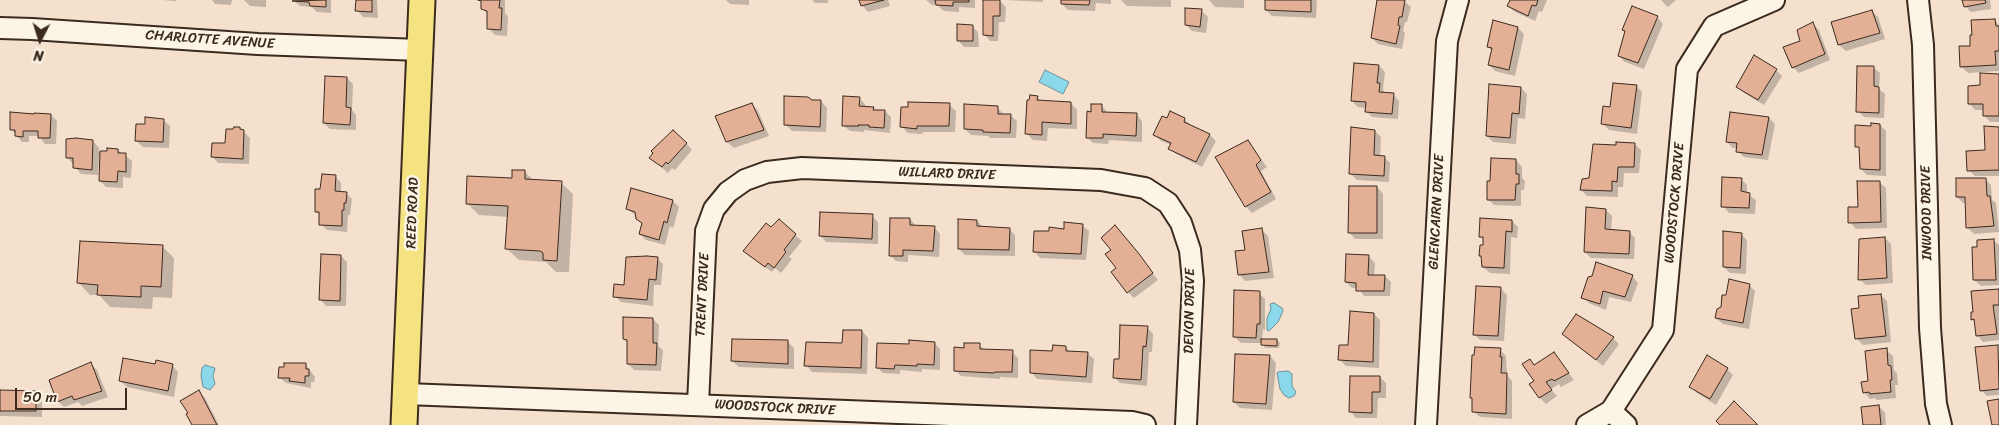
<!DOCTYPE html>
<html>
<head>
<meta charset="utf-8">
<style>
  body { margin:0 }
  #map { position:relative; width:1999px; height:425px; overflow:hidden; background:#f4e0cd; font-family:Sriracha,sans-serif }
  canvas { display:block }
  .north { position:absolute; left:15px; top:15px; width:50px; height:50px; -webkit-text-stroke:4px #fcf5e5; paint-order:stroke; rotate:185deg; font-size:14px; font-weight:700; line-height:20px; text-align:center; color:#3b2a1e }
  .north::after { content:''; display:block; margin:auto; width:18px; height:22px; background:#3b2a1e; clip-path:polygon(50% 0,100% 100%,50% 72%,0 100%) }
  .scale { position:absolute; left:15px; top:388px; width:112px; height:22px; box-sizing:border-box; border:2px solid #3b2a1e; border-top:0; padding-left:6px; font-size:15px; line-height:18px; white-space:nowrap; color:#3b2a1e; -webkit-text-stroke:4px #fcf5e5; paint-order:stroke }
</style>
</head>
<body>
<div id="map">
<canvas width="1999" height="425"></canvas>
<div class="north">N</div>
<div class="scale">50 m</div>
</div>
<script>
const ctx = document.querySelector('canvas').getContext('2d');
ctx.lineJoin = 'round';
function fill(path, color) {
  ctx.fillStyle = color;
  ctx.fill(path, 'evenodd');
}
function poly(rows) {
  const path = new Path2D();
  for (const r of rows) {
    path.moveTo(r[0], r[1]);
    for (let i = 2; i < r.length; i += 2) path.lineTo(r[i], r[i + 1]);
  }
  return path;
}
function stroke(path, color, width, dash) {
  ctx.strokeStyle = color;
  ctx.lineWidth = width;
  ctx.lineCap = dash ? 'butt' : 'round';
  ctx.setLineDash(dash || []);
  ctx.stroke(path);
}
function drawText(font, color, halo, rows, align = 'center') {
  ctx.font = font + ' Sriracha,sans-serif';
  ctx.lineWidth = 5;
  ctx.setLineDash([]);
  ctx.textBaseline = 'middle';
  ctx.strokeStyle = halo;
  ctx.fillStyle = color;
  for (const [text, x, y, turn = 0] of rows) {
    ctx.save();
    ctx.translate(x, y);
    ctx.rotate((+turn || 0) * Math.PI / 180);
    ctx.textAlign = isNaN(turn) ? turn : align;
    if (halo) ctx.strokeText(text, 0, 0);
    ctx.fillText(text, 0, 0);
    ctx.restore();
  }
}
const water = poly([
  [1045,70,1069,82,1063,94,1039,82,1045,70],
  [1274,303,1282,308,1283,311,1278,322,1269,331,1267,330,1267,318,1271,309,1270,304,1274,303],
  [205,365,215,368,213,376,215,384,210,390,203,387,201,376,202,368,205,365],
  [1288,371,1292,374,1292,386,1296,392,1294,396,1289,398,1284,395,1280,389,1277,373,1278,372,1288,371]
]);
fill(water, '#8bd8eb');
stroke(water, '#6b9299', 1);
fill(poly([
  [161,0,177,0,176,1],
  [212,0,232,0,231,5,215,4],
  [244,0,266,0,266,7,250,6],
  [293,0,331,0,331,13,317,12,312,7,300,6],
  [357,0,377,0,378,18,363,17,357,10],
  [479,0,505,0,505,13,508,16,507,36,495,35,489,29,489,15,482,8,482,3],
  [726,0,749,0,749,5,730,4],
  [812,0,828,0,828,3,815,3],
  [860,0,888,0,890,6,868,12,862,5],
  [926,0,975,0,975,8,959,7,959,12,944,11,938,6,932,5],
  [984,0,1000,1,1006,7,1005,22,999,22,998,41,990,41,984,34],
  [1005,0,1043,0,1043,2],
  [1062,0,1111,0,1111,4,1096,3,1095,11,1068,10,1062,4],
  [1121,0,1171,0,1171,7,1127,6],
  [1209,0,1244,0,1244,8,1215,7],
  [1267,0,1317,0,1316,18,1272,16,1266,10],
  [1379,0,1403,0,1411,7,1407,22,1405,22,1403,31,1405,33,1402,49,1378,44,1372,38],
  [1511,0,1547,0,1542,12,1539,11,1535,21,1515,12,1508,6],
  [1661,0,1676,0,1668,7],
  [1963,0,1990,0,1991,9,1971,12,1965,6],
  [1201,10,1208,17,1206,33,1192,31,1186,25],
  [1872,11,1878,17,1885,39,1846,51,1839,45,1833,23],
  [1657,17,1663,24,1644,69,1625,62,1619,56,1626,33,1623,30],
  [1995,21,1999,25,1999,71,1968,73,1962,67,1972,47],
  [1813,24,1819,30,1830,60,1799,73,1793,67,1801,42],
  [972,26,978,32,979,47,964,47,958,40],
  [1518,28,1524,34,1515,76,1495,71,1489,65,1492,51,1488,47],
  [1379,66,1385,72,1383,89,1385,94,1393,94,1399,101,1398,119,1372,117,1366,111,1366,108,1358,107,1352,101],
  [1873,67,1880,73,1879,89,1885,94,1884,118,1864,117,1858,111],
  [1776,70,1782,76,1764,105,1744,93,1738,87],
  [1999,75,1999,122,1990,122,1984,115,1984,110,1975,110,1969,103,1981,87],
  [347,78,353,84,352,110,356,115,356,130,330,129,324,123],
  [1636,86,1642,92,1637,134,1609,130,1603,124,1611,108],
  [1521,88,1527,94,1525,119,1518,118,1516,144,1493,142,1487,136],
  [1037,97,1042,102,1071,103,1077,110,1077,129,1048,128,1047,141,1033,140,1026,133],
  [859,98,865,104,865,107,873,108,876,111,885,111,891,117,890,133,864,130,864,132,850,131,843,125],
  [811,101,821,101,827,108,826,132,792,131,785,124],
  [752,104,758,111,769,136,734,148,727,142,717,117],
  [949,105,956,111,955,132,923,132,923,134,908,133,902,127],
  [1101,105,1108,113,1136,114,1142,121,1142,142,1109,140,1108,144,1093,143,1087,137,1092,113],
  [997,107,1004,115,1010,115,1017,121,1016,138,990,138,988,136,971,135,965,129],
  [51,115,57,121,56,144,45,144,39,136,29,136,29,142,22,142,11,129],
  [1769,118,1775,124,1768,160,1744,157,1738,151,1738,148,1733,148,1727,142],
  [1184,119,1191,125,1210,135,1216,141,1202,167,1176,154,1170,148,1171,145,1161,141,1155,135],
  [163,120,170,126,169,148,143,147,136,141,146,125],
  [1880,125,1886,131,1886,176,1867,175,1861,169,1860,150,1857,146],
  [1999,128,1999,176,1975,176,1969,170,1986,151],
  [243,131,250,138,249,164,218,163,212,156],
  [1375,131,1381,137,1380,157,1384,157,1390,163,1389,182,1357,180,1351,174],
  [93,141,99,148,99,152,108,153,118,150,132,161,131,178,123,177,123,188,106,187,100,181,101,156,99,156,98,175,81,174,67,157],
  [1248,142,1267,167,1261,171,1276,199,1252,213,1246,207,1217,158],
  [686,143,692,150,675,170,672,168,668,173,651,158],
  [1634,144,1641,150,1639,173,1624,173,1623,187,1618,187,1618,197,1587,196,1581,190,1617,146],
  [1516,160,1522,167,1522,178,1525,181,1524,190,1521,190,1521,206,1494,205,1488,199,1491,182],
  [525,172,534,181,561,183,573,194,569,272,556,272,546,262,519,260,507,249,509,217,479,215,467,203],
  [335,176,341,183,341,193,346,193,352,199,350,215,348,215,347,232,327,230,321,224,320,216,316,211,321,190],
  [1741,179,1747,185,1747,194,1756,200,1755,214,1729,213,1723,206],
  [1985,179,1991,185,1992,200,1996,203,1999,232,1974,234,1967,227,1966,203,1963,203,1957,197],
  [1879,182,1886,188,1887,228,1856,229,1850,222],
  [1377,187,1383,194,1383,239,1355,239,1349,232],
  [632,190,673,201,679,207,673,228,670,226,665,245,646,240,640,234,643,224,637,216,627,209],
  [1606,210,1612,216,1611,231,1629,232,1635,238,1634,259,1591,258,1585,252],
  [872,216,878,222,878,244,826,242,820,235],
  [910,219,916,226,934,227,940,234,939,257,908,255,908,262,896,261,890,255],
  [779,221,802,241,789,257,792,259,781,273,775,268,772,272,751,257,771,228],
  [977,221,983,227,1009,229,1015,235,1015,256,965,255,959,249],
  [1512,221,1518,227,1517,238,1511,237,1510,274,1490,273,1483,267,1483,258,1481,256,1484,240,1480,236],
  [1082,225,1089,231,1086,260,1040,258,1034,251],
  [1262,230,1268,236,1274,278,1245,281,1239,274,1246,251],
  [1121,233,1158,280,1134,298,1128,292,1118,268,1112,250],
  [1741,234,1747,240,1746,274,1730,273,1724,267],
  [1885,238,1891,244,1893,283,1866,285,1859,279],
  [1993,240,1999,245,1999,285,1981,286,1974,280,1979,248],
  [162,246,174,258,172,298,153,297,152,309,110,307,99,295,90,295,79,283],
  [341,256,347,262,346,306,326,306,320,299],
  [1369,257,1375,263,1374,276,1385,276,1391,282,1390,296,1364,296,1358,288,1352,288,1346,282],
  [657,258,663,264,661,285,654,285,653,306,621,302,615,296],
  [1632,276,1638,283,1631,302,1609,297,1606,310,1589,303,1583,297],
  [1749,285,1755,291,1749,329,1723,324,1716,318,1727,296],
  [1501,289,1507,295,1504,341,1480,340,1474,334],
  [1999,290,1999,340,1983,342,1977,335,1976,323,1972,319],
  [1259,293,1265,299,1265,330,1263,329,1262,340,1277,340,1280,343,1279,348,1265,348,1262,343,1241,343,1235,337],
  [1881,295,1887,301,1891,342,1863,345,1856,338,1860,309],
  [1374,314,1380,320,1379,368,1346,366,1340,360],
  [653,319,659,325,658,346,663,350,661,371,634,370,628,364,628,343,624,339],
  [1147,327,1153,334,1152,352,1149,352,1147,386,1120,383,1114,377,1120,360],
  [862,331,868,338,867,374,812,372,806,365,844,344],
  [1564,334,1613,338,1619,344,1603,366],
  [788,342,794,348,794,369,739,367,732,361],
  [934,343,940,349,940,370,922,369,922,372,900,370,900,374,883,373,877,367,910,345],
  [979,345,985,350,1012,352,1018,358,1018,378,1000,377,1000,379,961,376,955,370,965,349],
  [1998,346,1999,395,1987,396,1981,390],
  [1066,347,1070,352,1087,353,1094,359,1092,383,1037,379,1031,372,1053,352],
  [1500,350,1506,356,1507,375,1512,381,1512,419,1480,417,1473,411,1474,400,1472,398],
  [1886,350,1893,356,1894,370,1897,373,1898,385,1895,385,1896,398,1877,400,1875,398,1870,399,1864,392],
  [1554,354,1574,380,1561,387,1559,384,1551,389,1557,396,1546,404,1540,398,1530,360,1535,366],
  [1270,356,1276,363,1272,410,1240,408,1234,402],
  [91,364,97,370,108,397,82,406,78,402,64,407,58,401],
  [305,364,315,377,314,382,311,382,311,388,286,383,279,377],
  [172,365,178,372,174,397,127,387,120,381,155,366],
  [1727,369,1733,375,1716,405,1697,393,1691,387],
  [1380,377,1386,383,1386,398,1378,398,1377,418,1356,418,1350,411],
  [0,391,36,392,42,399,42,417,0,416],
  [199,392,205,398,219,425,194,425],
  [1879,406,1885,413,1886,425,1864,425]
]), '#0003');
const building = poly([
  [326,0,326,7,310,6,309,2,292,1,326,0],
  [356,0,372,0,372,12,355,11,356,0],
  [478,0,500,0,499,8,502,8,501,30,487,29,487,11,481,9,481,1,478,0],
  [859,0,884,0,861,6,859,0],
  [935,0,969,0,969,2,953,2,953,6,936,5,935,0],
  [983,0,1000,0,1000,16,993,16,993,36,983,35,983,0],
  [1061,0,1090,0,1089,5,1061,4,1061,0],
  [1265,0,1311,0,1311,12,1265,10,1265,0],
  [1377,0,1405,0,1402,17,1399,17,1398,25,1400,26,1396,44,1371,38,1377,0],
  [1510,0,1538,0,1536,6,1532,5,1528,16,1507,6,1510,0],
  [1962,0,1985,0,1986,3,1964,7,1962,0],
  [1632,6,1658,16,1638,63,1618,56,1625,31,1622,30,1632,6],
  [1185,8,1202,9,1200,27,1185,25,1185,8],
  [1872,10,1880,33,1838,45,1831,22,1872,10],
  [1995,19,1996,26,1999,26,1999,51,1995,51,1996,65,1960,67,1959,46,1970,46,1970,35,1972,35,1971,20,1995,19],
  [1493,20,1518,27,1509,70,1488,65,1492,48,1487,47,1493,20],
  [1813,22,1825,54,1792,68,1783,47,1800,41,1797,30,1813,22],
  [957,24,973,25,973,41,957,41,957,24],
  [1754,55,1777,69,1758,100,1736,87,1754,55],
  [1354,63,1379,65,1377,83,1380,83,1379,92,1394,93,1392,114,1365,112,1366,102,1351,101,1354,63],
  [1857,66,1874,66,1874,86,1879,87,1879,113,1856,112,1857,66],
  [1980,73,1999,74,1999,116,1983,116,1983,104,1968,104,1968,86,1980,85,1980,73],
  [325,76,347,77,346,107,351,108,350,125,323,123,325,76],
  [1613,83,1637,85,1631,128,1601,124,1603,106,1610,107,1613,83],
  [1489,84,1521,87,1519,114,1512,113,1510,138,1486,136,1489,84],
  [1030,95,1038,96,1037,100,1071,102,1071,124,1042,122,1042,135,1025,134,1027,100,1029,100,1030,95],
  [784,96,808,97,812,100,821,100,820,127,784,125,784,96],
  [843,96,860,97,859,106,874,107,873,110,885,110,884,128,869,127,869,125,858,125,859,126,842,126,843,96],
  [908,102,950,103,949,126,917,126,917,129,900,127,901,107,908,107,908,102],
  [752,103,764,130,726,142,715,116,752,103],
  [964,104,998,106,998,114,1011,114,1010,133,983,132,983,130,964,129,964,104],
  [1091,104,1102,104,1102,112,1137,113,1136,136,1103,134,1103,138,1086,138,1087,111,1091,112,1091,104],
  [1170,111,1185,118,1184,122,1210,134,1196,162,1168,149,1171,143,1153,135,1162,116,1167,118,1170,111],
  [10,112,34,114,34,113,51,114,50,138,38,138,38,131,23,131,23,137,15,136,15,130,10,130,10,112],
  [1730,112,1769,117,1762,155,1736,152,1737,143,1726,142,1730,112],
  [145,117,164,119,163,142,135,141,136,124,145,124,145,117],
  [1871,123,1880,124,1880,170,1860,169,1859,147,1855,147,1855,125,1871,126,1871,123],
  [1984,126,1999,127,1999,170,1967,171,1966,151,1985,150,1984,126],
  [234,127,240,127,240,129,244,130,243,159,211,157,212,143,225,143,226,129,233,129,234,127],
  [1351,127,1375,130,1374,155,1385,156,1384,176,1349,174,1351,127],
  [673,130,687,143,668,164,666,162,662,167,649,158,653,153,651,151,673,130],
  [76,138,93,140,92,170,73,168,73,158,66,158,66,139,76,138],
  [1248,140,1261,160,1256,165,1271,192,1245,207,1215,157,1248,140],
  [1616,142,1635,143,1634,167,1618,167,1617,182,1612,181,1612,191,1580,190,1582,179,1589,178,1593,144,1616,145,1616,142],
  [107,148,118,149,118,153,126,153,126,172,118,171,117,182,99,181,100,151,107,151,107,148],
  [1491,158,1516,159,1516,174,1519,174,1519,184,1516,184,1515,200,1487,200,1487,181,1490,181,1491,158],
  [512,170,525,170,525,179,562,181,557,261,543,260,543,253,540,251,505,249,508,206,466,204,467,176,512,178,512,170],
  [322,174,336,175,335,191,347,192,346,203,344,203,344,210,342,210,342,226,319,225,319,212,315,212,315,189,320,189,322,174],
  [1722,177,1742,178,1741,191,1750,193,1749,208,1721,207,1722,177],
  [1956,178,1986,178,1987,196,1990,196,1994,226,1966,228,1965,197,1956,197,1956,178],
  [1857,181,1880,181,1881,222,1848,223,1848,207,1858,207,1857,181],
  [1349,186,1377,186,1377,233,1348,233,1349,186],
  [631,188,673,200,667,223,664,221,659,240,639,234,642,223,636,219,635,212,626,209,631,188],
  [1586,207,1606,209,1605,229,1630,231,1629,254,1584,252,1586,207],
  [820,212,873,214,872,239,819,236,820,212],
  [890,218,910,218,910,225,935,226,933,251,903,250,903,256,889,256,890,218],
  [1480,218,1512,220,1512,232,1506,231,1504,268,1482,267,1481,256,1479,256,1480,245,1483,245,1483,237,1479,237,1480,218],
  [779,219,796,234,784,250,786,252,774,268,768,263,765,267,743,251,766,223,771,227,779,219],
  [958,219,977,220,977,226,1010,228,1009,250,958,249,958,219],
  [1064,222,1083,224,1081,254,1033,252,1034,231,1049,231,1049,227,1064,229,1064,222],
  [1115,225,1140,255,1153,273,1127,293,1111,272,1116,268,1105,254,1111,250,1101,238,1115,225],
  [1262,228,1269,272,1238,275,1235,251,1245,250,1242,231,1262,228],
  [1723,231,1742,233,1740,268,1723,267,1723,231],
  [1885,237,1887,278,1858,280,1859,239,1885,237],
  [1994,239,1996,280,1973,280,1972,247,1977,247,1977,240,1994,239],
  [80,241,163,245,161,287,141,286,141,297,97,295,98,285,77,283,80,241],
  [321,254,341,255,340,301,319,300,321,254],
  [1346,254,1369,255,1368,275,1385,275,1384,291,1356,291,1356,283,1345,282,1346,254],
  [647,256,658,257,656,280,649,279,647,300,613,297,614,284,624,285,626,257,647,256],
  [1596,262,1633,275,1625,297,1603,291,1600,304,1581,298,1588,277,1592,276,1596,262],
  [1729,279,1750,284,1743,323,1715,318,1717,309,1721,307,1722,295,1726,295,1729,279],
  [1476,286,1501,287,1498,336,1473,335,1476,286],
  [1999,289,1999,305,1993,305,1997,334,1976,336,1974,319,1971,320,1971,312,1973,312,1971,291,1999,289],
  [1234,290,1260,291,1260,324,1257,324,1256,338,1233,337,1234,290],
  [1881,294,1886,336,1855,339,1851,309,1859,308,1858,296,1881,294],
  [1350,311,1374,313,1373,362,1338,360,1339,345,1348,345,1350,311],
  [1576,314,1614,337,1596,360,1562,334,1576,314],
  [623,317,653,318,653,343,657,343,656,365,627,364,627,340,623,339,623,317],
  [1120,325,1148,326,1146,347,1143,346,1141,380,1113,378,1114,359,1119,359,1120,325],
  [843,330,862,330,861,368,804,366,806,342,842,343,843,330],
  [732,339,788,340,788,364,731,361,732,339],
  [1261,339,1277,339,1277,346,1261,345,1261,339],
  [909,340,935,342,934,365,917,364,917,366,895,365,894,369,876,368,877,343,909,344,909,340],
  [964,343,980,343,980,349,1013,350,1012,372,995,372,994,373,954,371,954,347,964,348,964,343],
  [1053,345,1066,346,1066,351,1088,352,1086,377,1030,373,1030,350,1052,351,1053,345],
  [1998,345,1999,389,1980,391,1975,347,1998,345],
  [1475,347,1501,348,1500,357,1502,357,1501,373,1507,373,1506,414,1472,412,1472,398,1470,398,1472,355,1474,355,1475,347],
  [1887,348,1888,365,1891,366,1892,380,1890,380,1891,392,1870,394,1869,392,1863,393,1861,382,1868,381,1865,351,1887,348],
  [1554,352,1569,373,1554,381,1552,379,1546,382,1552,390,1539,398,1529,384,1534,381,1522,364,1530,359,1534,365,1554,352],
  [1235,354,1270,355,1266,404,1233,402,1235,354],
  [1707,355,1728,368,1710,399,1689,387,1707,355],
  [123,358,155,364,156,360,173,364,168,391,119,381,123,358],
  [91,362,102,391,74,400,72,396,57,402,49,380,91,362],
  [284,363,306,363,306,369,309,369,309,376,305,376,305,383,289,381,290,378,278,378,279,367,284,367,284,363],
  [1350,376,1380,376,1380,392,1372,392,1372,413,1349,412,1350,376],
  [0,390,36,391,36,411,0,411,0,390],
  [199,390,217,425,192,425,186,414,188,413,180,401,199,390],
  [1999,399,1999,425,1992,425,1987,401,1999,399],
  [1734,401,1758,425,1720,425,1716,421,1734,401],
  [1879,405,1881,425,1863,425,1861,407,1879,405]
]);
fill(building, '#e3b096');
stroke(building, '#3b2a1e', 1);
const minor = poly([
  [1918,0,1923,45,1930,328,1936,404,1941,425],
  [0,28,32,29,258,44,420,50],
  [406,394,1132,422,1145,425],
  [698,404,706,231,714,209,728,192,745,180,767,172,802,168,1101,180,1145,188,1168,203,1181,223,1190,250,1193,281,1186,425],
  [1611,411,1626,425],
  [1426,425,1447,41,1458,0],
  [1587,425,1611,411,1663,330,1687,69,1714,26,1774,0]
]);
const major = poly([
  [404,425,422,0]
]);
stroke(minor, '#3b2a1e', 24);
stroke(major, '#3b2a1e', 29);
stroke(minor, '#fcf5e5', 20);
stroke(major, '#f5e382', 25);
drawText('14px', '#3b2a1e', '#fcf5e5', [
  ["CHARLOTTE AVENUE",210,40,4],
  ["WILLARD DRIVE",947,174,2],
  ["WOODSTOCK DRIVE",1675,203,-85],
  ["GLENCAIRN DRIVE",1437,212,-87],
  ["REED ROAD",413,213,-88],
  ["INWOOD DRIVE",1927,213,-91],
  ["TRENT DRIVE",703,295,-87],
  ["DEVON DRIVE",1190,311,-89],
  ["WOODSTOCK DRIVE",775,408,3]
]);
</script>
</body>
</html>
